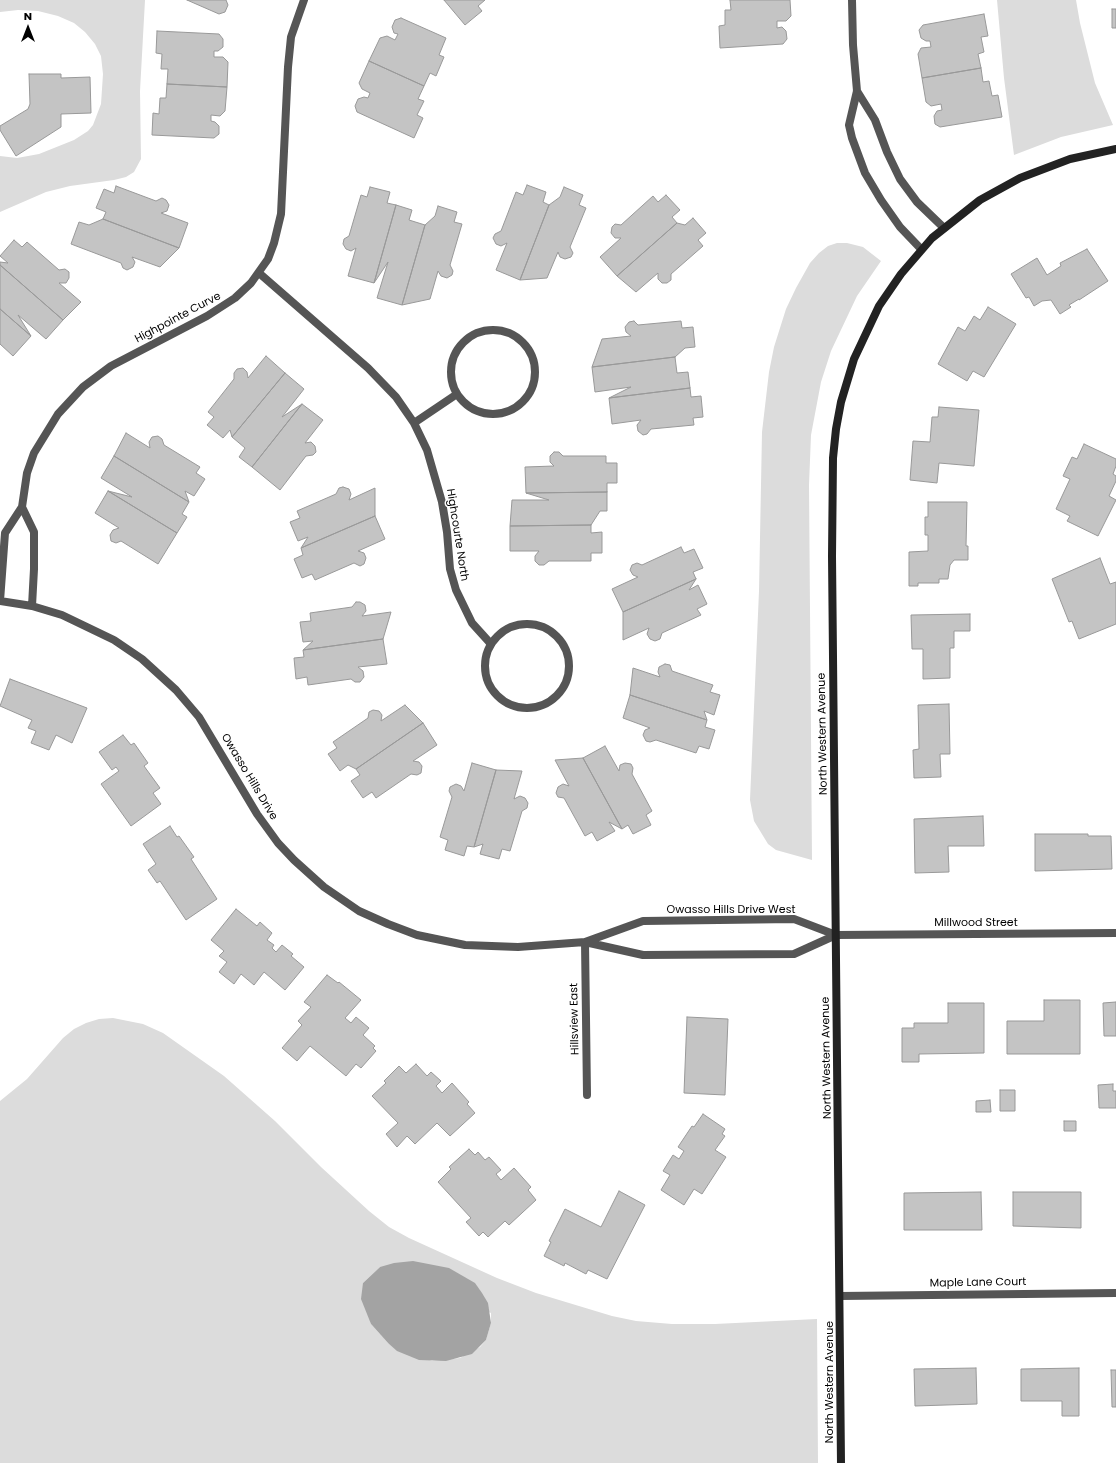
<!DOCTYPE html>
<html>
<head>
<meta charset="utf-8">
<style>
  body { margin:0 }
  #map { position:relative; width:1116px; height:1463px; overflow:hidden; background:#fff; font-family:Poppins,sans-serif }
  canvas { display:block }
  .north { position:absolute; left:8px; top:8px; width:40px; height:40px; -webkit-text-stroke:3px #fff; paint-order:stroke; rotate:0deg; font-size:11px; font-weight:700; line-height:16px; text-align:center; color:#000 }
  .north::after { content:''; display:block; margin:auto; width:14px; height:18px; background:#000; clip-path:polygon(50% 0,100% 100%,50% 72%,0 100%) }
</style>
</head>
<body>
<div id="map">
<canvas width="1116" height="1463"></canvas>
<div class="north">N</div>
</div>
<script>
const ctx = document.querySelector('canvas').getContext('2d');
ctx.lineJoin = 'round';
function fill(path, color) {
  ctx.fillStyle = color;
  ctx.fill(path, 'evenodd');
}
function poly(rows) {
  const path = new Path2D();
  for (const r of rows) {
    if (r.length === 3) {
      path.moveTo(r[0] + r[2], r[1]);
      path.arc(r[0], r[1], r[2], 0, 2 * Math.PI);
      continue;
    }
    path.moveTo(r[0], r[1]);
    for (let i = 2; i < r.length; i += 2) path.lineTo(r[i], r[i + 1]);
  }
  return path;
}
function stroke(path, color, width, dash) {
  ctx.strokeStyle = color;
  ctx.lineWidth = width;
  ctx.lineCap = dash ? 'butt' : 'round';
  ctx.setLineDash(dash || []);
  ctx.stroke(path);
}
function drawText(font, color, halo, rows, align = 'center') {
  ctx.font = font + ' Poppins,sans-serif';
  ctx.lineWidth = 3;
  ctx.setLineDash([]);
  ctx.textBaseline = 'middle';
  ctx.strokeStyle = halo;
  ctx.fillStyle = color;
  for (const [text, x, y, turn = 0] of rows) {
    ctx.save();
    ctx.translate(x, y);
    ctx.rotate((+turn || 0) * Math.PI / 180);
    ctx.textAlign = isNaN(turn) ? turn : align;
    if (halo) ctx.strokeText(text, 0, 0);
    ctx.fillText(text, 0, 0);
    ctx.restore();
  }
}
fill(poly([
  [0,0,145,0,140,91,141,159,134,172,126,177,114,180,70,186,46,192,0,212,0,156,17,158,39,154,74,140,88,131,93,125,101,104,103,74,101,56,95,44,85,32,74,23,58,16,38,11,18,10,0,12],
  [997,0,1076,0,1080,23,1095,83,1113,125,1061,137,1014,155,1004,78],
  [837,243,847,243,863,247,881,261,857,296,831,351,821,382,811,435,809,485,812,860,776,850,768,844,754,821,750,800,759,591,762,432,769,372,774,347,786,309,796,288,810,263,819,253,828,246],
  [113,1018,143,1024,163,1033,224,1076,275,1121,321,1167,369,1211,389,1227,409,1238,497,1278,536,1293,612,1316,636,1321,672,1324,715,1324,817,1319,818,1463,0,1463,0,1101,27,1079,63,1038,74,1029,86,1023,99,1019],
  [380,1267,491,1313,491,1323,486,1340,480,1347,460,1358,432,1361,388,1343,371,1324,363,1283]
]), '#dcdcdc');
fill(poly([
  [413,1261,449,1268,475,1283,482,1293,488,1303,491,1323,486,1340,472,1354,446,1361,419,1360,397,1351,388,1343,371,1324,361,1299,363,1283,380,1267,394,1263]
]), '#a3a3a3');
const building = poly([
  [187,0,226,0,228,5,225,12,219,14,187,0],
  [444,0,485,0,478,6,482,11,465,25,444,0],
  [730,0,790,0,791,16,786,21,777,21,777,28,782,27,786,31,787,39,783,44,720,48,719,26,725,25,725,10,731,10,730,0],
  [1112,9,1116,9,1116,28,1112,28,1112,9],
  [984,14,988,36,981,37,984,52,978,54,981,68,922,78,918,54,921,48,931,47,930,41,926,41,921,38,919,30,923,25,984,14],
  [401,18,446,38,439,55,444,57,436,76,430,73,424,86,369,61,380,38,387,36,395,40,398,34,394,33,392,27,395,20,401,18],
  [157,31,219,34,223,39,223,47,218,51,214,51,214,57,223,57,228,62,227,87,167,84,168,69,161,69,162,54,156,53,157,31],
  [369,61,424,86,418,99,424,101,417,115,423,118,414,138,357,112,355,106,358,99,364,97,368,98,370,93,362,89,359,83,369,61],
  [981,68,983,82,989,81,992,96,998,95,1002,117,940,127,935,124,934,116,937,111,942,110,941,104,931,106,926,102,922,78,981,68],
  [29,74,61,74,61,78,90,77,91,113,61,114,61,127,16,156,0,130,0,126,28,109,30,104,29,74],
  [167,84,227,87,225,111,220,116,211,115,211,121,215,122,219,126,219,134,214,138,152,135,153,113,159,114,160,98,166,98,167,84],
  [527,185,546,192,543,202,549,205,520,280,496,270,507,243,501,246,496,244,493,238,495,234,501,231,516,192,523,195,527,185],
  [116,186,156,201,162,198,166,200,169,205,167,211,161,213,188,223,179,248,103,219,106,212,96,208,104,189,114,193,116,186],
  [370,187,390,192,387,203,396,205,374,283,348,276,356,248,351,251,346,249,343,244,344,239,349,236,361,195,367,197,370,187],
  [564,187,583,195,579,205,586,208,570,247,573,253,571,257,565,259,560,257,558,252,547,278,520,280,549,205,560,197,564,187],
  [666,195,680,210,672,217,677,223,617,276,600,257,621,238,615,238,611,233,612,227,615,224,621,225,653,196,658,202,666,195],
  [396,205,412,210,409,220,425,225,402,305,377,298,388,262,374,283,396,205],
  [438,206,457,212,454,222,462,224,450,265,453,271,452,275,447,278,441,276,438,271,430,299,402,305,425,225,435,216,438,206],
  [693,218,706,233,698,240,703,246,671,274,671,280,667,283,662,283,658,279,658,273,636,292,617,276,677,223,685,225,693,218],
  [103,219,179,248,160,267,132,257,135,262,133,267,127,270,123,268,121,263,71,244,79,222,89,225,103,219],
  [14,240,22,247,27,242,59,270,65,269,69,272,69,278,66,283,59,283,81,302,63,320,0,265,0,262,8,263,0,256,14,240],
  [1087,249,1108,281,1079,300,1079,299,1069,305,1071,307,1060,314,1051,300,1042,301,1034,306,1029,297,1026,298,1011,274,1037,258,1047,275,1061,266,1060,263,1087,249],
  [0,265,63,320,46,339,18,315,31,336,0,309,0,265],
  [988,307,1016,324,984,377,973,371,967,381,938,364,958,327,965,331,974,316,980,320,988,307],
  [0,309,31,336,13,356,0,344,0,309],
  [634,321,638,325,681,321,682,328,693,327,695,347,685,348,675,357,592,367,602,339,631,336,626,332,625,327,629,322,634,321],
  [266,356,285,373,232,437,230,430,223,438,207,425,214,417,208,412,234,379,234,373,237,369,243,368,247,372,248,378,266,356],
  [675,357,677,373,688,372,690,388,609,398,631,387,595,392,592,367,675,357],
  [285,373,304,389,282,417,302,404,252,467,239,457,245,448,232,437,285,373],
  [690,388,691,397,701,396,703,417,693,418,694,425,651,429,647,434,643,435,638,431,637,425,641,420,612,424,609,398,690,388],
  [302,404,323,420,305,443,311,442,315,446,316,452,313,455,306,456,280,490,252,467,302,404],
  [939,407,979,410,974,466,939,463,937,483,910,480,913,441,930,442,932,417,938,417,939,407],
  [126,433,150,448,149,442,152,437,158,436,162,439,164,445,200,467,196,473,205,479,194,496,185,491,189,502,114,456,126,433],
  [1084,444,1116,459,1116,466,1113,474,1116,476,1116,481,1109,496,1116,500,1098,536,1067,521,1070,516,1056,509,1070,479,1063,476,1072,457,1077,459,1084,444],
  [554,452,559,452,563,456,606,456,606,463,617,463,617,483,607,483,607,492,526,493,525,467,554,466,550,462,550,456,554,452],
  [114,456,189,502,182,514,187,517,177,533,108,491,132,497,101,478,114,456],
  [343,487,349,489,351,494,349,500,375,488,375,516,301,548,308,537,298,541,290,522,300,518,297,511,336,494,339,488,343,487],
  [108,491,177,533,158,564,121,541,116,543,111,541,110,535,113,530,119,528,95,513,108,491],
  [607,492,607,511,600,511,591,525,510,526,512,500,549,500,526,493,607,492],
  [928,502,967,502,966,546,968,546,968,560,954,560,950,565,948,579,939,579,939,583,918,583,918,586,909,586,909,552,928,551,928,535,925,535,925,517,928,517,928,502],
  [375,516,385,539,358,551,364,553,366,558,364,564,360,566,354,563,315,580,312,574,302,578,294,559,303,555,301,548,375,516],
  [591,525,591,533,602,532,602,553,591,553,591,561,549,561,544,565,539,565,535,561,535,556,539,551,510,551,510,526,591,525],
  [681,547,684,553,694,549,703,568,693,572,696,579,623,612,612,589,638,577,633,575,630,570,632,565,637,563,642,565,681,547],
  [1100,558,1110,584,1116,582,1116,624,1079,639,1072,621,1069,622,1052,579,1100,558],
  [696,579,689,590,698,585,707,604,697,609,701,615,662,633,660,639,655,641,650,639,647,634,649,628,623,640,623,612,696,579],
  [356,602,360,602,365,605,366,611,362,616,391,612,383,639,303,650,313,641,303,642,300,622,311,621,310,613,352,607,356,602],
  [970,614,970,631,954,631,954,648,950,648,950,678,923,679,923,649,912,649,911,615,970,614],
  [383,639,387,664,358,667,363,671,364,677,360,682,355,682,351,679,308,685,307,677,296,679,294,658,304,657,303,650,383,639],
  [665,664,670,665,672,671,713,685,710,692,720,695,714,715,704,711,707,720,630,695,633,668,660,677,658,672,659,667,665,664],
  [10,679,87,708,72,743,56,735,49,750,31,743,36,731,28,728,32,720,0,706,10,679],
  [630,695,707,720,705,727,715,730,709,749,699,746,696,753,656,740,650,742,646,741,643,735,645,730,650,728,623,718,630,695],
  [949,704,950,754,940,754,941,777,914,778,913,750,919,749,918,705,949,704],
  [405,705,423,723,356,769,348,765,340,771,328,754,337,748,333,742,368,718,369,712,373,710,379,711,382,715,381,721,405,705],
  [423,723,437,745,413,761,419,762,422,766,421,773,417,775,411,774,376,798,372,792,363,798,351,781,360,775,356,769,423,723],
  [123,735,131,745,134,743,148,763,144,766,160,788,153,793,161,804,131,826,101,784,119,771,116,767,112,770,99,752,123,735],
  [605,746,619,771,620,765,625,763,631,764,633,768,632,774,652,811,646,815,651,825,633,834,628,825,622,829,583,758,605,746],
  [583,758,622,829,609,822,615,831,597,841,592,832,585,836,564,798,558,797,556,793,558,787,563,784,569,786,555,760,583,758],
  [472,763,496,770,474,847,467,846,464,856,445,850,448,840,440,837,452,797,449,791,450,787,456,784,461,786,464,791,472,763],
  [496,770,522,771,514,799,520,796,525,798,528,803,527,808,522,811,510,851,502,849,499,859,480,854,483,844,474,847,496,770],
  [983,816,984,846,948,846,949,872,915,873,914,819,983,816],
  [170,826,177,837,179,836,194,857,191,859,217,899,186,920,160,881,157,883,148,870,156,864,143,844,170,826],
  [1035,834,1088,834,1088,836,1111,836,1112,869,1035,871,1035,834],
  [236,909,257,926,260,922,272,933,267,940,274,945,272,948,276,952,282,945,293,954,291,956,304,967,285,990,264,972,254,985,241,974,234,984,219,972,227,962,219,956,224,951,211,940,236,909],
  [327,975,338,983,339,982,361,1000,345,1018,351,1023,356,1017,369,1028,363,1035,375,1046,373,1048,376,1051,361,1068,356,1064,346,1076,310,1046,297,1061,282,1048,302,1025,298,1021,311,1007,304,1002,327,975],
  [1044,1000,1080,1000,1080,1054,1007,1054,1007,1021,1044,1021,1044,1000],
  [1116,1002,1116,1036,1104,1036,1103,1003,1116,1002],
  [948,1003,984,1003,984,1053,919,1054,919,1062,902,1062,902,1028,914,1028,914,1023,948,1023,948,1003],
  [687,1017,728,1019,725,1095,684,1093,687,1017],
  [416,1064,427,1076,431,1072,441,1081,436,1086,442,1093,452,1083,469,1102,467,1104,475,1113,450,1136,437,1123,415,1144,407,1136,397,1147,386,1134,398,1123,372,1096,386,1083,384,1081,399,1066,406,1073,416,1064],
  [1113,1084,1113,1091,1116,1091,1116,1108,1099,1108,1098,1085,1113,1084],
  [1000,1090,1015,1090,1015,1111,1000,1111,1000,1090],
  [990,1100,991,1112,976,1112,976,1101,990,1100],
  [703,1114,725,1129,722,1134,725,1136,715,1150,726,1157,702,1194,694,1189,684,1205,661,1190,670,1175,663,1171,673,1155,679,1159,684,1151,678,1147,692,1126,694,1127,703,1114],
  [1064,1121,1076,1121,1076,1131,1064,1131,1064,1121],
  [469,1149,475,1155,478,1152,485,1160,489,1157,501,1170,496,1174,501,1180,514,1168,531,1187,528,1190,536,1200,509,1225,505,1221,488,1237,483,1232,479,1236,466,1222,471,1218,438,1182,451,1169,449,1167,469,1149],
  [619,1191,645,1205,607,1279,588,1270,586,1274,565,1263,564,1266,544,1256,551,1242,549,1241,565,1209,601,1227,619,1191],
  [981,1192,982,1230,904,1230,904,1193,981,1192],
  [1013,1192,1081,1192,1081,1228,1013,1226,1013,1192],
  [976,1368,977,1404,915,1406,914,1369,976,1368],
  [1079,1368,1079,1416,1062,1416,1062,1401,1021,1401,1021,1369,1079,1368],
  [1111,1370,1116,1370,1116,1407,1112,1407,1111,1370]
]);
fill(building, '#c4c4c4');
stroke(building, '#999', 1);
stroke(poly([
  [852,0,853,45,857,91,849,125,852,138,865,173,881,200,900,227,921,249],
  [857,91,875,120,887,152,900,179,917,202,944,228],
  [259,273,368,368,396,397,414,423,427,450,442,502,447,532,450,569,456,590,472,623,491,644],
  [493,372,42],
  [414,423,457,394],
  [22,507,34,532,34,569,32,606],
  [0,601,32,606,62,615,114,640,142,659,176,690,199,717,257,814,278,843,294,860,324,887,359,911,388,924,417,935,465,945,518,947,585,942,643,921,794,919,836,935,1116,933],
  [0,601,5,533,22,507,27,473,34,453,58,414,83,387,111,366,207,316,235,298,251,283,268,259,274,243,281,214,288,67,291,37,304,0],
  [527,666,42],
  [585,942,643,955,794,954,836,935],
  [585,942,587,1095],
  [840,1296,1116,1293]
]), '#555', 8);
stroke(poly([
  [841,1463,832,556,833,458,836,429,841,402,854,359,879,306,901,274,932,238,980,200,1020,178,1070,159,1116,149]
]), '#222', 8);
drawText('11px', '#000', '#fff', [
  ["Highpointe Curve",178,318,-28],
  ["Highcourte North",457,535,81],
  ["North Western Avenue",823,734,-91],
  ["Owasso Hills Drive",249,777,59],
  ["Owasso Hills Drive West",731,910],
  ["Millwood Street",976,923],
  ["Hillsview East",575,1019,-91],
  ["North Western Avenue",827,1058,-91],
  ["Maple Lane Court",978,1283,-1],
  ["North Western Avenue",830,1382,-90]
]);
</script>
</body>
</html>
